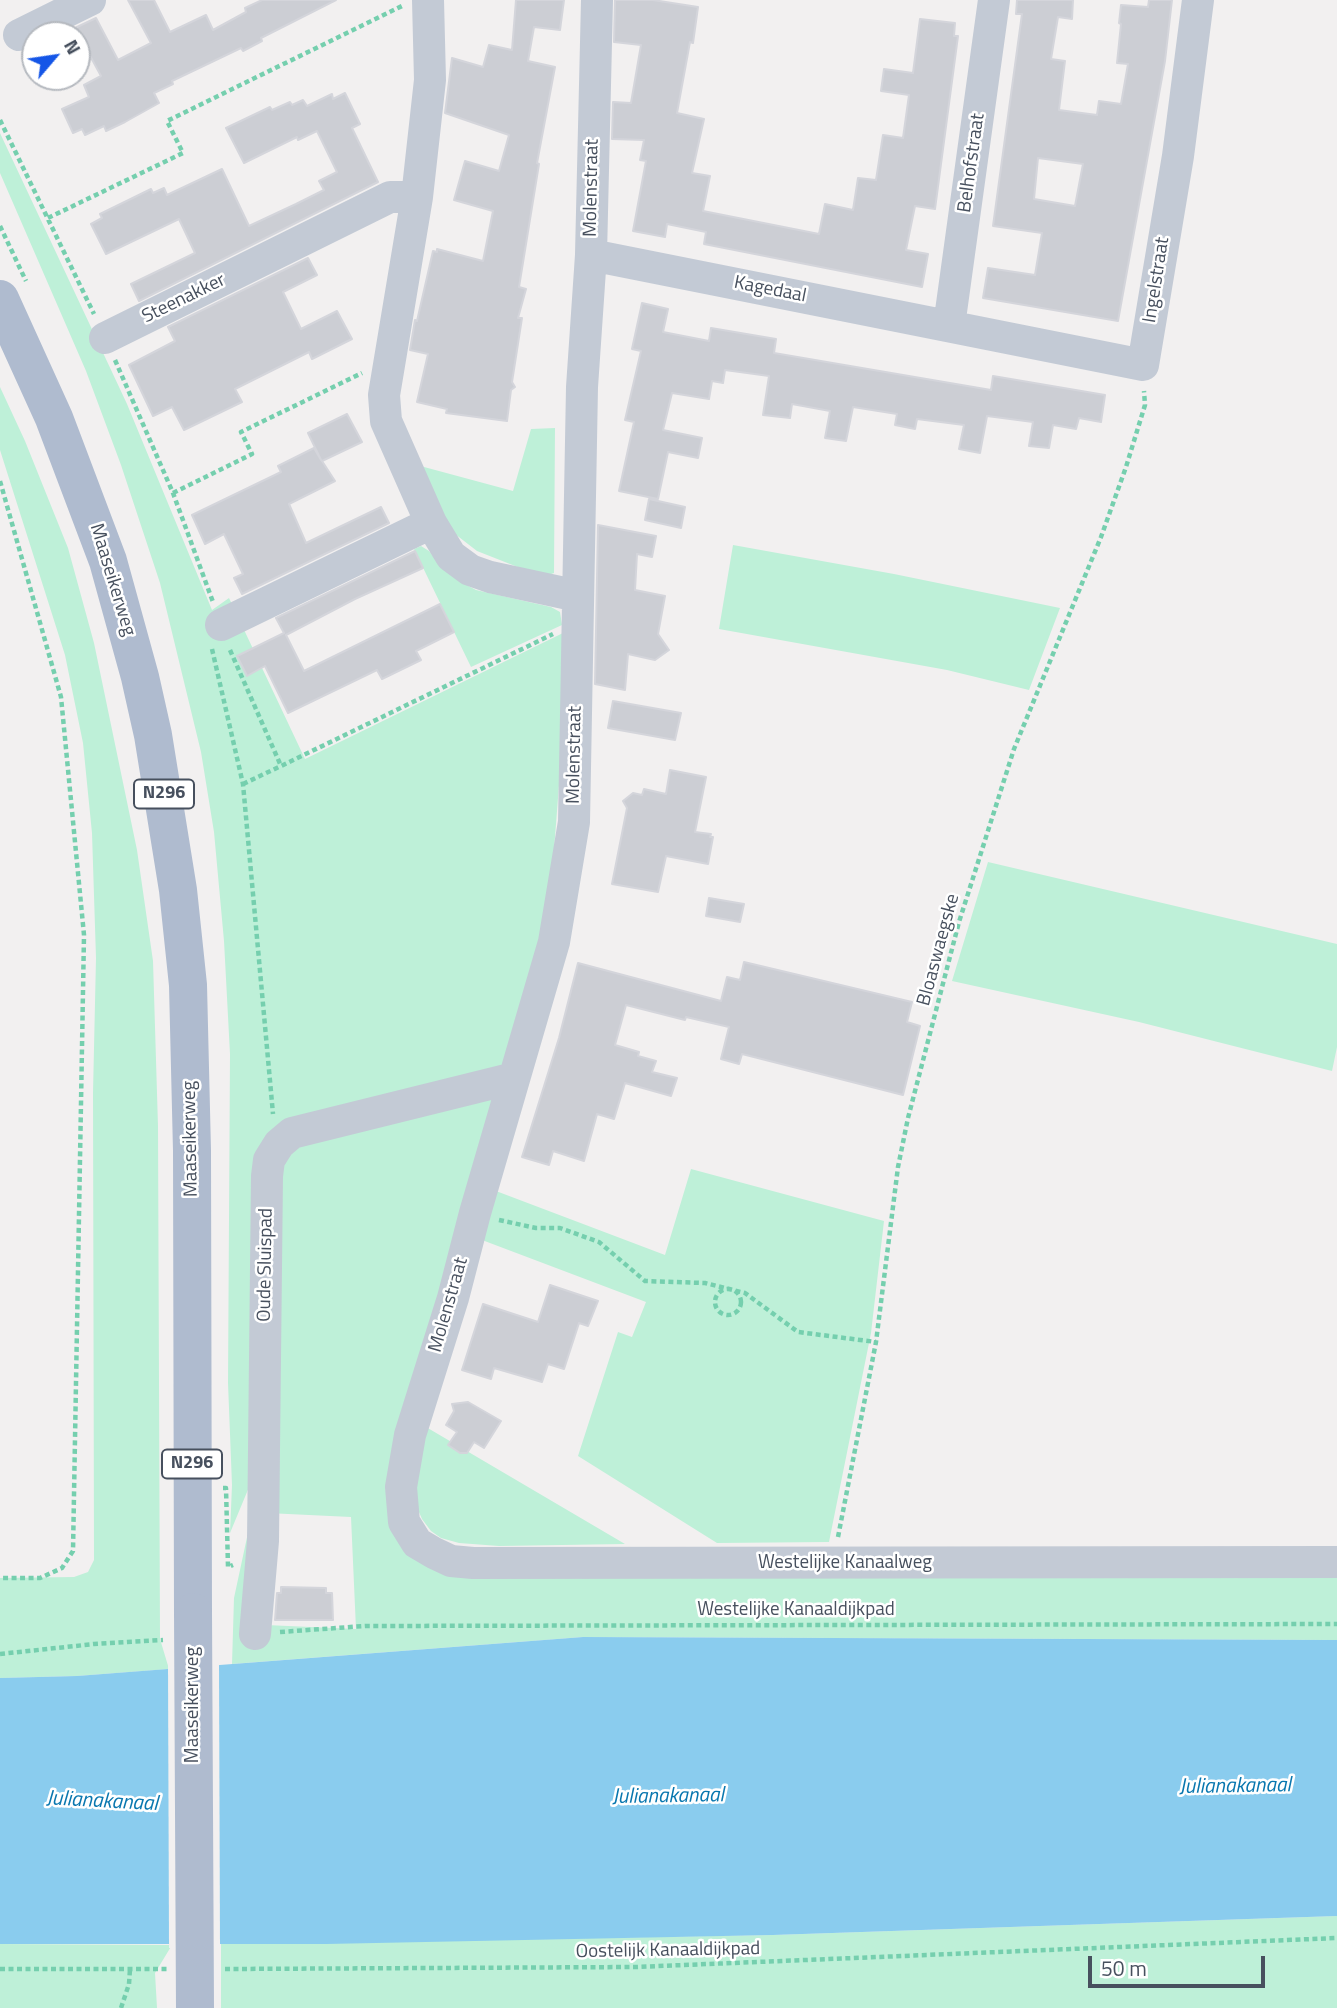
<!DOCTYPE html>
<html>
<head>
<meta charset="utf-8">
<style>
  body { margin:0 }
  #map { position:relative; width:1337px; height:2008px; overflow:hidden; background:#f2f0f0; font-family:"Titillium Web",sans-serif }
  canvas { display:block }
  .north { position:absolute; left:21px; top:21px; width:70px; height:70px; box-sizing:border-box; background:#fff; border:2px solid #b5b9bf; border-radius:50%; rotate:61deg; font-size:19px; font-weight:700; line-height:28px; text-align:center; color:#47505e }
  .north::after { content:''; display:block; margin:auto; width:24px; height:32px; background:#1556e7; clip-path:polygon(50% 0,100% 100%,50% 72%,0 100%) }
  .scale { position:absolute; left:1088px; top:1956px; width:177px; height:32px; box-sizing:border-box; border:4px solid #47505e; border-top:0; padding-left:9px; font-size:21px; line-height:24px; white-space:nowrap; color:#47505e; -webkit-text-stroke:5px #fff; paint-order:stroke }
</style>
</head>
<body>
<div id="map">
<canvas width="1337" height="2008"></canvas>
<div class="north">N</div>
<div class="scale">50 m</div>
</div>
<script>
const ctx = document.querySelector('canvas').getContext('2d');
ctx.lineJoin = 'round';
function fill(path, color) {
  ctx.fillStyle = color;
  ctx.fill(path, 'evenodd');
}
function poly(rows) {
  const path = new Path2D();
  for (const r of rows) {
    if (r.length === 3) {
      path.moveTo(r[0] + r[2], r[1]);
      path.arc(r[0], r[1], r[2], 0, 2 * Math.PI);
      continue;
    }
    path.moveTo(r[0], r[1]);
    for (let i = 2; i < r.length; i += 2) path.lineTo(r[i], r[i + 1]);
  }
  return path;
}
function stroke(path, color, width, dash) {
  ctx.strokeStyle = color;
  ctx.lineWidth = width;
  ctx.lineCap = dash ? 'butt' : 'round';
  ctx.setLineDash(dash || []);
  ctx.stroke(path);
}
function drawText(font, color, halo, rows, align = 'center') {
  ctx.font = font + ' "Titillium Web",sans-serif';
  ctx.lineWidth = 5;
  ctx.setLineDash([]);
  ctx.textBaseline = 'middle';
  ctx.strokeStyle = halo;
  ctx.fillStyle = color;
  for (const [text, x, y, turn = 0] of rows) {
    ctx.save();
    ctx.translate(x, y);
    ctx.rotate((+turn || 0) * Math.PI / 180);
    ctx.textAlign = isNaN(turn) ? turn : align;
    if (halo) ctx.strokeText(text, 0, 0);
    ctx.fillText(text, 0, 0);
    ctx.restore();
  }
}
fill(poly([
  [0,133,127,404,212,610,229,598,305,759,563,633,566,694,549,915,467,1201,402,1413,424,1553,1337,1561,1337,1640,583,1637,232,1664,234,1598,258,1486,243,1624,356,1629,351,1517,267,1513,269,1439,230,1533,232,1485,228,1383,230,1054,224,941,214,832,201,752,160,583,121,465,86,371,0,173],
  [0,387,25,441,68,548,94,643,137,850,153,961,158,1126,160,1639,169,1669,77,1676,0,1678,0,1578,74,1577,88,1572,94,1560,93,1093,96,958,92,833,83,743,65,655,0,450],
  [555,428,554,573,543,577,477,551,455,534,413,464,513,491,531,429],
  [733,545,894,574,1060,608,1029,690,947,670,719,629],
  [421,546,429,551,439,564,461,582,476,590,551,607,560,612,562,625,471,667,414,549],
  [988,862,1337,944,1337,1047,1332,1071,1139,1022,952,981],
  [691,1169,884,1221,871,1333,829,1542,717,1543,578,1456,618,1332,632,1337,646,1302,482,1240,496,1191,665,1255],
  [426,1427,625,1544,499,1546,459,1543,441,1538,431,1531,422,1519,412,1496],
  [1337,1916,1337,2008,221,2008,221,1944,773,1935],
  [0,1944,172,1945,155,1973,157,2008,0,2008]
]), '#bef0d8');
fill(poly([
  [583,1637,1337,1640,1337,1916,773,1935,326,1944,0,1944,0,1678,77,1676]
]), '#8accee');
fill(poly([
  [219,1662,220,1948,169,1948,168,1666]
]), '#f2f0f0');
const building = poly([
  [128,0,154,0,170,32,206,15,213,30,246,12,245,8,262,0,336,0,261,38,262,41,243,51,241,48,172,81,173,84,154,93,159,103,125,122,106,131,104,126,85,135,82,129,73,133,62,109,89,97,84,85,101,76,75,28,96,18,118,60,151,43,128,0],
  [516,0,564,0,560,30,534,27,528,61,555,67,537,163,539,164,519,287,526,289,518,318,522,318,512,382,515,387,511,390,507,421,446,413,447,409,417,402,428,354,410,350,415,320,417,321,433,251,437,252,437,249,483,261,493,211,454,200,465,161,499,171,509,135,445,113,452,58,483,67,489,45,512,50,516,0],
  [615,0,653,0,698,7,693,43,690,42,677,113,704,119,692,173,710,176,703,211,819,234,825,204,853,210,858,178,876,180,883,135,903,138,909,95,881,91,884,69,913,73,920,19,955,23,954,36,958,36,935,209,915,206,906,250,928,254,922,287,704,244,706,232,667,224,665,237,633,231,646,161,640,160,644,140,612,139,613,102,631,103,641,45,614,42,615,0],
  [1017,0,1073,0,1072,19,1058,17,1051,59,1065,61,1059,110,1097,115,1099,101,1121,104,1128,64,1117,63,1121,24,1119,23,1121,5,1148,7,1149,0,1172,0,1165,61,1118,321,983,298,988,268,1035,275,1042,233,993,226,1022,14,1016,14,1017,0],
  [1038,158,1083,164,1075,206,1034,199,1038,158],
  [345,93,360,124,352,128,378,182,139,301,131,284,195,253,179,219,106,254,91,224,102,218,100,214,151,189,153,193,164,188,167,195,222,169,249,226,296,204,324,190,319,181,337,172,317,131,298,140,297,137,244,163,226,128,270,107,272,110,290,102,292,105,303,100,307,106,332,94,333,99,345,93],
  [308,258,317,275,283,292,301,329,337,311,352,339,312,359,309,352,235,389,242,402,184,430,172,407,153,416,129,365,175,341,168,327,308,258],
  [642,303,668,309,663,332,709,341,711,328,776,339,774,353,903,375,991,390,993,376,1105,395,1101,422,1079,418,1076,429,1053,425,1049,448,1029,446,1033,422,987,416,980,453,959,449,964,425,917,419,915,429,895,425,897,414,853,407,846,441,825,438,830,411,792,404,790,418,763,415,769,376,725,370,723,383,712,381,709,399,672,393,663,430,702,438,698,458,668,452,658,499,619,491,634,422,625,420,641,351,632,349,642,303],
  [347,414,362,442,322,461,335,481,289,504,306,543,381,507,389,523,242,594,234,578,243,574,224,534,205,544,192,515,281,472,278,466,314,448,321,460,308,433,347,414],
  [649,499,685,507,681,528,645,520,649,499],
  [598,525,656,536,652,557,637,554,635,590,665,596,658,634,669,650,655,660,628,654,625,690,595,684,598,525],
  [415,551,423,568,355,599,286,635,304,671,440,604,454,632,416,651,421,660,382,679,377,670,288,713,265,666,247,676,237,656,284,633,276,618,415,551],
  [613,701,681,713,675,740,608,728,613,701],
  [670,770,706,777,695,832,711,834,710,837,713,837,708,864,666,856,658,892,612,884,627,808,623,801,633,793,642,795,644,789,666,794,670,770],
  [709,898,744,904,740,922,706,916,709,898],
  [744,962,912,1002,907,1022,920,1026,903,1095,742,1054,739,1064,721,1059,729,1027,686,1017,685,1020,626,1005,615,1045,639,1052,638,1056,656,1061,652,1072,677,1078,671,1096,625,1083,614,1119,597,1114,584,1161,553,1151,549,1165,522,1157,559,1038,578,963,721,1001,727,977,740,980,744,962],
  [550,1285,598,1301,588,1326,579,1323,564,1369,548,1364,542,1382,494,1368,491,1379,462,1370,483,1304,538,1322,550,1285],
  [468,1402,501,1421,484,1448,474,1442,467,1453,460,1453,448,1445,457,1432,446,1425,454,1411,452,1404,468,1402],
  [281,1587,326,1588,326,1593,332,1593,333,1620,275,1620,277,1593,281,1593,281,1587]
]);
fill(building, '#ccced4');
stroke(building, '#d4d5db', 2);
stroke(poly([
  [0,120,94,314],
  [48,218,183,153,167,121,402,6],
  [0,226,26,281],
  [115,360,173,493,213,602],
  [0,481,61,697,84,935,73,1551,62,1568,40,1578,0,1578],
  [173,493,252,454,241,432,362,373],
  [212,649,243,784,273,1114],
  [230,650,281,766,553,634],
  [243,784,281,766],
  [499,1220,536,1228,560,1228,599,1242,645,1281,705,1283,745,1293,798,1332,876,1342],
  [728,1302,13],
  [223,1488,226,1488,228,1567,233,1565],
  [838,1537,876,1342,898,1167,908,1118,959,922,1014,749,1101,537,1126,467,1145,405,1144,391],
  [280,1632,365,1626,1337,1624],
  [0,1654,94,1644,163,1640],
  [0,1969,167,1969],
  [225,1969,636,1967,1337,1938],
  [121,2008,129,1984,130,1969]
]), '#75cfae', 4.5, [5, 3.5]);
stroke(poly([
  [428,0,430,80,417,197,384,395,386,421,431,523,451,556,470,570,490,577,578,596],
  [597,0,591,255,582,387,574,822,554,942,475,1213,453,1298,410,1435,401,1487,404,1522,417,1543,434,1553,451,1561,473,1563,1337,1562],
  [19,35,90,0],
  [591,255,1143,365,1178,156,1198,0],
  [949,326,994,0],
  [105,338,390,197,417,197],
  [221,625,431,523],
  [255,1634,263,1541,267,1176,269,1160,279,1144,292,1133,514,1078]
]), '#c3cad5', 32);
stroke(poly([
  [0,299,54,418,108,561,140,677,153,735,178,890,188,985,192,1151,193,1612]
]), '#afbbcf', 38);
stroke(poly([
  [193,1612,195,2008]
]), '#afbbcf', 38);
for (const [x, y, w] of [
  [164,794,60],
  [192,1464,60]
]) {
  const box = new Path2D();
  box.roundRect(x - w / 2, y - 14.5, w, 29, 5);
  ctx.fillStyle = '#fff';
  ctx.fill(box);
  stroke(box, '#47505e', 2);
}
drawText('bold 18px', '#47505e', null, [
  ["N296",164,794],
  ["N296",192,1464]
]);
drawText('19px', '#47505e', '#fff', [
  ["Belhofstraat",972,163,-82],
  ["Molenstraat",592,188,-89],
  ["Ingelstraat",1157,280,-81],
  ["Kagedaal",770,290,11],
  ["Steenakker",184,299,-26],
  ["Maaseikerweg",112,580,73],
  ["Molenstraat",575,755,-89],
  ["Bloaswaegske",939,950,-75],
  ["Maaseikerweg",191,1139,-91],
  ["Oude Sluispad",266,1265,-89],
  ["Molenstraat",449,1305,-74],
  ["Westelijke Kanaalweg",845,1563],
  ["Westelijke Kanaaldijkpad",796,1610],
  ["Maaseikerweg",193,1705,-90],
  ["Oostelijk Kanaaldijkpad",668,1951,-1]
]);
drawText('italic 21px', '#0977af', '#fff', [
  ["Julianakanaal",1235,1787,-1],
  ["Julianakanaal",668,1797,-1],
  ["Julianakanaal",102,1802,3]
]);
</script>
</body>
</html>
